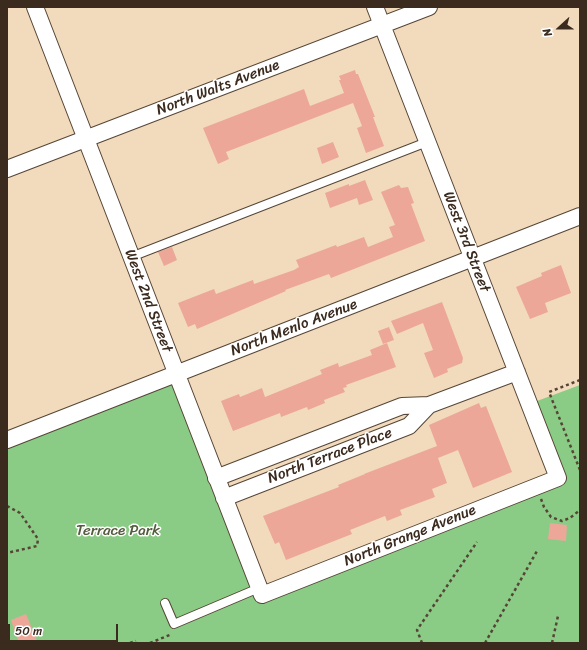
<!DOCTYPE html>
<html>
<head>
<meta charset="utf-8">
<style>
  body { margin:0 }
  #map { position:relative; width:587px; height:650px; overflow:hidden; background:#f2dbbc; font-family:Sriracha,sans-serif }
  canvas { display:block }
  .frame { position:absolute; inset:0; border:8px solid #3b2a1e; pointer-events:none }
  .north { position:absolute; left:539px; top:8px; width:40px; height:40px; -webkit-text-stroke:3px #fff; paint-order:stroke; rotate:249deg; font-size:11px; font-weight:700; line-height:16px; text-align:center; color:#3b2a1e }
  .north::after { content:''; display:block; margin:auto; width:14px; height:18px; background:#3b2a1e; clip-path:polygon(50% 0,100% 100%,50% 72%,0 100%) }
  .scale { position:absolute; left:8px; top:624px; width:110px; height:18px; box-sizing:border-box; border:2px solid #3b2a1e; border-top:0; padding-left:5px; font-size:12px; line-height:14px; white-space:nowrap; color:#3b2a1e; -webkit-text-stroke:3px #fff; paint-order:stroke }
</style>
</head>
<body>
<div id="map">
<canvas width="587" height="650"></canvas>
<div class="frame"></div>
<div class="north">N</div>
<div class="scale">50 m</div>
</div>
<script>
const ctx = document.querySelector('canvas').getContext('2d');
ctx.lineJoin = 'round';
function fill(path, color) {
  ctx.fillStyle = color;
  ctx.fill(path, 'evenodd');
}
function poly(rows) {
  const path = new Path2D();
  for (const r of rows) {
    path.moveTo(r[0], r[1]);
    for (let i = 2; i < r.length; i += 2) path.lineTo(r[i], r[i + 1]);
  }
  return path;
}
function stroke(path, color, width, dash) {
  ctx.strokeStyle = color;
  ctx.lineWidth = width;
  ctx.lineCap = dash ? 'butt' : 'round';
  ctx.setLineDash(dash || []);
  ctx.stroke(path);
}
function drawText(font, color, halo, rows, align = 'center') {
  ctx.font = font + ' Sriracha,sans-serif';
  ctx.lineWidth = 3;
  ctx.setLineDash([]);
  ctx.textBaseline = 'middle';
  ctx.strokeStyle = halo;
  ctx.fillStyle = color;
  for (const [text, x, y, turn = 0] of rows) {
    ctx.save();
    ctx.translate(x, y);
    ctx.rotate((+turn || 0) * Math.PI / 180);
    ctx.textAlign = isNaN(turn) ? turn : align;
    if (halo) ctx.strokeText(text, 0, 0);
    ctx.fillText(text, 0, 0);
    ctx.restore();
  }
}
fill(poly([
  [176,374,262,594,558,478,529,404,580,385,580,643,7,643,7,440]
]), '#8acc85');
fill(poly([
  [355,70,356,74,358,74,375,117,373,117,384,146,366,153,357,128,362,126,353,103,226,152,229,159,218,164,203,128,304,89,310,106,344,93,339,80,341,80,339,76],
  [333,142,339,157,322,164,317,148],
  [365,180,373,200,359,205,357,198,330,208,325,193,349,184,349,186],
  [399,185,401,188,408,187,414,203,411,204,425,241,331,278,329,274,285,290,286,291,197,329,195,324,188,327,178,303,214,289,216,294,253,280,254,284,294,270,299,267,296,260,336,245,337,247,364,237,368,247,393,237,389,227,395,225,381,192],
  [172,247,177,260,164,266,158,252],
  [561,265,571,293,545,303,548,312,530,319,516,287,542,276,541,273],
  [442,302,463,358,462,363,447,369,448,372,434,378,424,353,433,350,423,323,397,334,391,321],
  [389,327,394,340,383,344,378,331],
  [387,343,396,367,346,385,347,387,343,388,345,392,324,400,325,403,308,410,307,407,281,417,280,413,233,431,221,401,239,394,240,397,262,388,265,397,322,374,320,370,338,363,339,367,372,355,370,350],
  [479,403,481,408,486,406,512,472,473,488,458,450,438,458,447,483,432,489,435,497,400,510,402,515,387,521,385,516,350,530,352,534,286,560,279,542,275,544,263,516,339,487,338,485,365,474,364,474,437,446,429,425],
  [550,523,567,525,566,541,548,539],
  [26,614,38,643,19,643,11,620]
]), '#eca798');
const lane = poly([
  [131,257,427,142],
  [165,603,174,624,259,588]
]);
const street = poly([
  [35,7,262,595,558,478,375,7],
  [7,169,429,7],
  [7,440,580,216],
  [216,478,402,406,429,405,517,372],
  [224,498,409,426,429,405]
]);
stroke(lane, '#564536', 10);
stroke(street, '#564536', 18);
stroke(poly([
  [580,380,549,392,580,470],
  [541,499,544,507,551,517,562,521,570,518,580,510],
  [7,506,20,513,38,539,37,546,7,553],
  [130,643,136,641],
  [150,643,172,634],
  [422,643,417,630,477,542],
  [485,643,537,551],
  [552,643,558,616]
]), '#564536', 2.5, [3, 3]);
stroke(lane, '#fff', 8);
stroke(street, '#fff', 16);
drawText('15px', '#3b2a1e', '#fff', [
  ["North Walts Avenue",218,88,-21],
  ["West 3rd Street",466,242,69],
  ["West 2nd Street",148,301,69],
  ["North Menlo Avenue",294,328,-21],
  ["North Terrace Place",330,456,-21],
  ["North Grange Avenue",410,536,-22]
]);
drawText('15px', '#535b3d', '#fff', [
  ["Terrace Park",118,531]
]);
</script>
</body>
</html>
